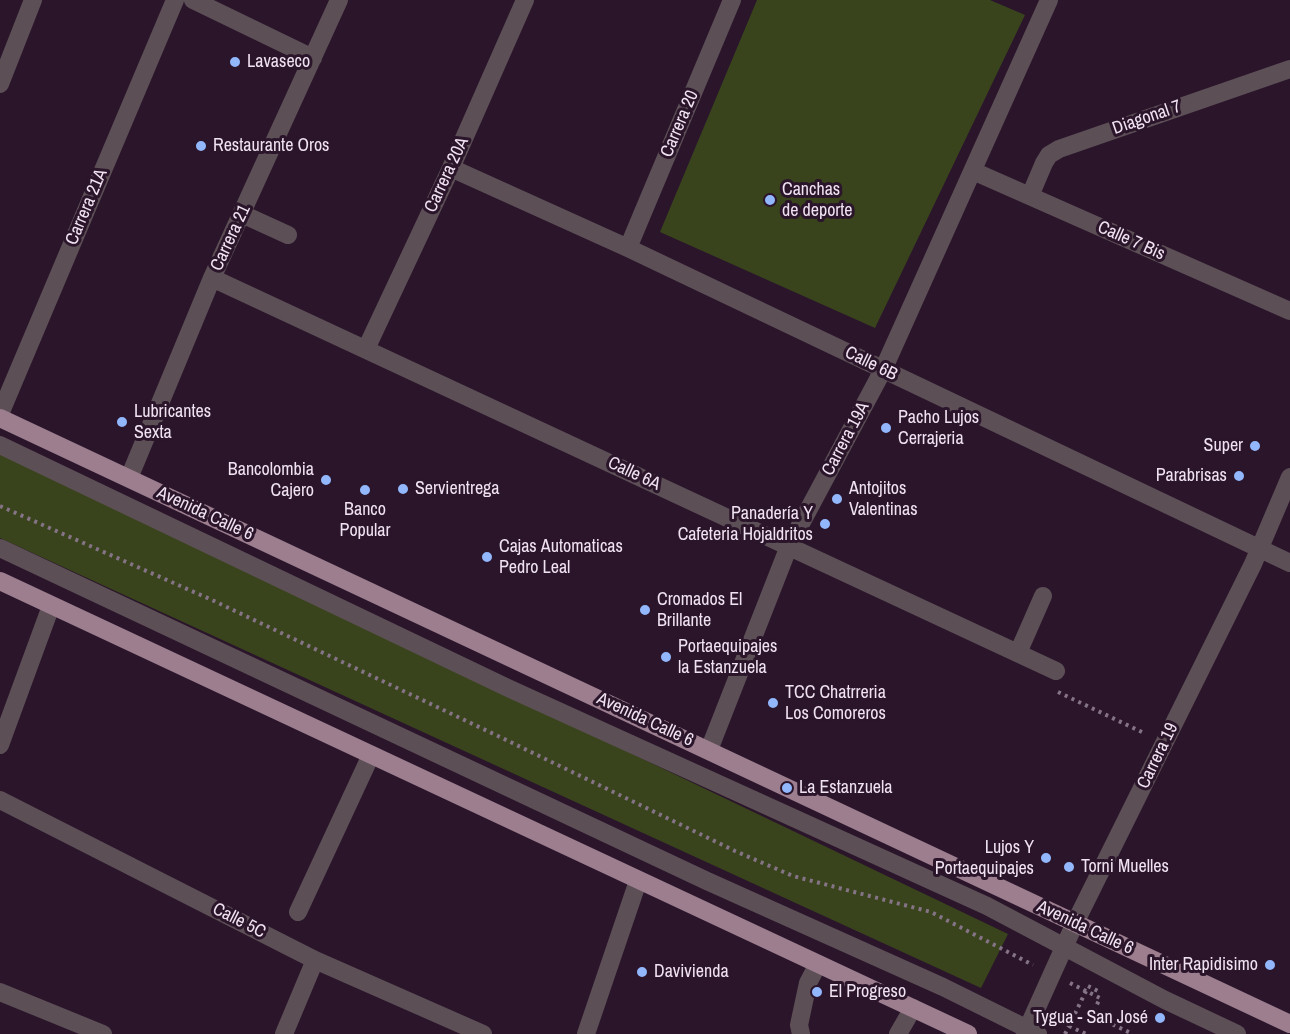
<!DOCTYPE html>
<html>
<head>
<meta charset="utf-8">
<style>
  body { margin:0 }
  canvas { display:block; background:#2a152b }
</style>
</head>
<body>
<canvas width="1290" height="1034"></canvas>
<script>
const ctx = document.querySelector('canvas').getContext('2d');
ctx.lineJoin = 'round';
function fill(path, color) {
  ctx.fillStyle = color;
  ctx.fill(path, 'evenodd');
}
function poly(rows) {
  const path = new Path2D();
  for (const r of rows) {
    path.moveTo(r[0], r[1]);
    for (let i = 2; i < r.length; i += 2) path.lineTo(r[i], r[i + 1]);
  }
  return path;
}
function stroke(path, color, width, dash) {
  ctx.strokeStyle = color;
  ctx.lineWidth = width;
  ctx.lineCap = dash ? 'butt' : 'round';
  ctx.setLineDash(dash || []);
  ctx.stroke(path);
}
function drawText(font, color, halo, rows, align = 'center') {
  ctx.font = font + ' "Archivo Narrow",sans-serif';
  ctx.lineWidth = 6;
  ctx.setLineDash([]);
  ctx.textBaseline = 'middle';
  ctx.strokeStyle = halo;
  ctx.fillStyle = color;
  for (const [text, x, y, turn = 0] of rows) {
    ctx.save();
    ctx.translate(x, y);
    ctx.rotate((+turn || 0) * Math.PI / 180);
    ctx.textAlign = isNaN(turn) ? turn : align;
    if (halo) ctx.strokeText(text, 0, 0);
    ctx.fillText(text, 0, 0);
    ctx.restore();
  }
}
fill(poly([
  [757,0,990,0,1025,15,875,328,660,232],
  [0,451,1008,934,981,988,0,538]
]), '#39441c');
stroke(poly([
  [0,506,212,600,498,736,735,851,793,876,931,912,1033,965],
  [1058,692,1146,734],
  [1070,983,1100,998,1092,1015,1133,1034],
  [1088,986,1098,991],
  [1069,1026,1086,1034],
  [1065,1034,1086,991]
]), '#857386', 4, [3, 4.5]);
stroke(poly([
  [193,0,313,58],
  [0,84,33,0],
  [451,168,628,248,1290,563],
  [973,171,1290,311],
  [1030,196,1044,163,1049,155,1059,149,1290,69],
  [242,214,288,235],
  [628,248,732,0],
  [212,278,1056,671],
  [366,349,451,168,525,0],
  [0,414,175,0],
  [0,445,508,688,987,906,1165,1000,1237,1034],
  [129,478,212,278,339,0],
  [0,548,707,881,943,987,1038,1034],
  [1018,653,1043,596],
  [0,745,51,606],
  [709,750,789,546,883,370,1049,0],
  [0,800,315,960,483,1034],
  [298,912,371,755],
  [0,992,103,1034],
  [284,1034,315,960],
  [586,1034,638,881],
  [801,1034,799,1025,808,983,818,964],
  [898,1034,913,1008],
  [1025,1034,1075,923,1253,564,1290,477]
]), '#5d4f56', 18);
stroke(poly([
  [0,418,1290,1024],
  [0,581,968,1034]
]), '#9c7e8e', 18);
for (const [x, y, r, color] of [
  [235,62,6,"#92b7fd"],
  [201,146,6,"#92b7fd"],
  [770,200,6,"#92b7fd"],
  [122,422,6,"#92b7fd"],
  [886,428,6,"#92b7fd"],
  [1255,446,6,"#92b7fd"],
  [1239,476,6,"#92b7fd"],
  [326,480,6,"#92b7fd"],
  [403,489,6,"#92b7fd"],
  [365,490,6,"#92b7fd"],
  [837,499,6,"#92b7fd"],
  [825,524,6,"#92b7fd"],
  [487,557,6,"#92b7fd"],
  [645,610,6,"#92b7fd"],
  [666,657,6,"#92b7fd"],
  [773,703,6,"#92b7fd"],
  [787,788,6,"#92b7fd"],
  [1046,858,6,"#92b7fd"],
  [1069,867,6,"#92b7fd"],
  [1270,965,6,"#92b7fd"],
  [642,972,6,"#92b7fd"],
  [817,992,6,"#92b7fd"],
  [1160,1018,6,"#92b7fd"]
]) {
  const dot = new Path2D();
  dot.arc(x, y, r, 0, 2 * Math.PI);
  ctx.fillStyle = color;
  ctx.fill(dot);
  stroke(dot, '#2a152b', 2);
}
drawText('18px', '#f0e2f1', '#2a152b', [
  ["Lavaseco",247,62],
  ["Restaurante Oros",213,146],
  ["Canchas",782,190],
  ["de deporte",782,211],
  ["Lubricantes",134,412],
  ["Sexta",134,433],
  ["Pacho Lujos",898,418],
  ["Cerrajeria",898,439],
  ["Super",1243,446,"right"],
  ["Bancolombia",314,470,"right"],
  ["Cajero",314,491,"right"],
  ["Parabrisas",1227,476,"right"],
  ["Servientrega",415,489],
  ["Antojitos",849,489],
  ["Valentinas",849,510],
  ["Banco",365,510,"center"],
  ["Popular",365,531,"center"],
  ["Panadería Y",813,514,"right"],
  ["Cafeteria Hojaldritos",813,535,"right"],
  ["Cajas Automaticas",499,547],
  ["Pedro Leal",499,568],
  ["Cromados El",657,600],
  ["Brillante",657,621],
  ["Portaequipajes",678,647],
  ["la Estanzuela",678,668],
  ["TCC Chatrreria",785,693],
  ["Los Comoreros",785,714],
  ["La Estanzuela",799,788],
  ["Lujos Y",1034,848,"right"],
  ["Portaequipajes",1034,869,"right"],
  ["Torni Muelles",1081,867],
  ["Inter Rapidisimo",1258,965,"right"],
  ["Davivienda",654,972],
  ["El Progreso",829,992],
  ["Tygua - San José",1148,1018,"right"]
], 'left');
drawText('18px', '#f0e2f1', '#2a152b', [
  ["Diagonal 7",1147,118,-19],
  ["Carrera 20",680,124,-67],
  ["Carrera 20A",447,175,-65],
  ["Carrera 21A",87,207,-67],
  ["Carrera 21",231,238,-65],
  ["Calle 7 Bis",1131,241,24],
  ["Calle 6B",871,364,26],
  ["Carrera 19A",846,439,-62],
  ["Calle 6A",634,474,25],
  ["Avenida Calle 6",205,514,25],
  ["Avenida Calle 6",645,720,25],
  ["Carrera 19",1158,756,-64],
  ["Calle 5C",239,921,27],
  ["Avenida Calle 6",1085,928,25]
]);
</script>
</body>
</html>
